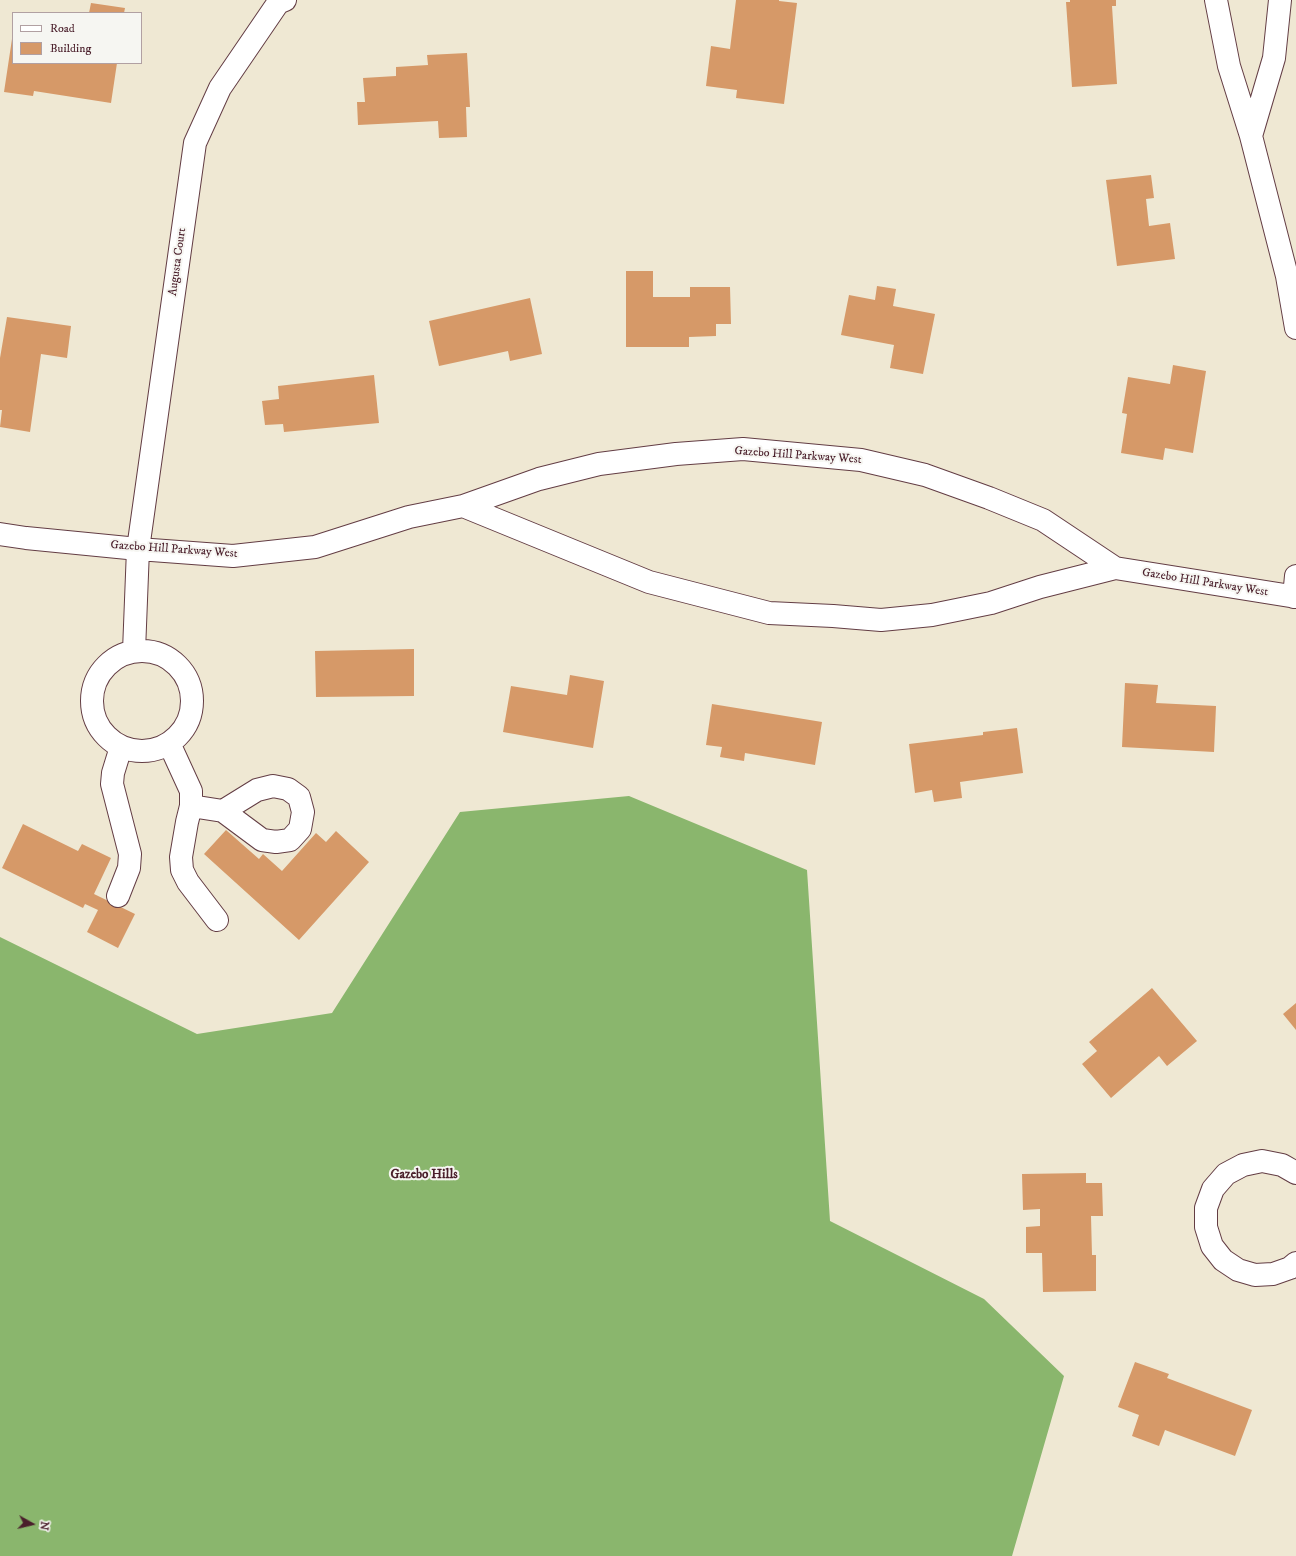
<!DOCTYPE html>
<html>
<head>
<meta charset="utf-8">
<style>
  body { margin:0 }
  #map { position:relative; width:1296px; height:1556px; overflow:hidden; background:#efe8d3; font-family:"IM FELL DW Pica",serif }
  canvas { display:block }
  .legend { position:absolute; left:12px; top:12px; width:130px; height:52px; box-sizing:border-box; background:#f6f6f2; border:1px solid #b1a0a2; margin:0; padding:5px 7px; list-style:none; font-size:12px; color:#4a1f2b }
  .legend li { display:flex; align-items:center; gap:8px; height:20px }
  .legend b { width:20px; border:1px solid #b1a0a2 }
  .north { position:absolute; left:12px; top:1504px; width:40px; height:40px; -webkit-text-stroke:3px #f6f6f2; paint-order:stroke; rotate:98deg; font-size:11px; font-weight:700; line-height:16px; text-align:center; color:#4a1f2b }
  .north::after { content:''; display:block; margin:auto; width:14px; height:18px; background:#4a1f2b; clip-path:polygon(50% 0,100% 100%,50% 72%,0 100%) }
</style>
</head>
<body>
<div id="map">
<canvas width="1296" height="1556"></canvas>
<ul class="legend">
<li><b style="height:5px;background:#fff"></b>Road</li>
<li><b style="height:11px;background:#d69968"></b>Building</li>
</ul>
<div class="north">N</div>
</div>
<script>
const ctx = document.querySelector('canvas').getContext('2d');
ctx.lineJoin = 'round';
function fill(path, color) {
  ctx.fillStyle = color;
  ctx.fill(path, 'evenodd');
}
function poly(rows) {
  const path = new Path2D();
  for (const r of rows) {
    if (r.length === 3) {
      path.moveTo(r[0] + r[2], r[1]);
      path.arc(r[0], r[1], r[2], 0, 2 * Math.PI);
      continue;
    }
    path.moveTo(r[0], r[1]);
    for (let i = 2; i < r.length; i += 2) path.lineTo(r[i], r[i + 1]);
  }
  return path;
}
function stroke(path, color, width, dash) {
  ctx.strokeStyle = color;
  ctx.lineWidth = width;
  ctx.lineCap = dash ? 'butt' : 'round';
  ctx.setLineDash(dash || []);
  ctx.stroke(path);
}
function drawText(font, color, halo, rows, align = 'center') {
  ctx.font = font + ' "IM FELL DW Pica",serif';
  ctx.lineWidth = 4;
  ctx.setLineDash([]);
  ctx.textBaseline = 'middle';
  ctx.strokeStyle = halo;
  ctx.fillStyle = color;
  for (const [text, x, y, turn = 0] of rows) {
    ctx.save();
    ctx.translate(x, y);
    ctx.rotate((+turn || 0) * Math.PI / 180);
    ctx.textAlign = isNaN(turn) ? turn : align;
    if (halo) ctx.strokeText(text, 0, 0);
    ctx.fillText(text, 0, 0);
    ctx.restore();
  }
}
fill(poly([
  [629,796,807,870,830,1221,984,1299,1064,1376,1012,1556,0,1556,0,937,197,1034,332,1013,460,812]
]), '#8ab66d');
fill(poly([
  [736,0,779,0,779,1,797,3,784,104,736,98,737,90,706,86,711,46,730,49],
  [1070,0,1116,0,1116,6,1112,6,1117,84,1072,87,1066,2,1070,2],
  [91,3,125,8,124,13,89,13],
  [12,39,13,63,117,63,111,103,34,91,33,96,4,92],
  [467,53,470,107,466,107,467,137,439,138,438,121,358,125,357,102,365,102,363,78,396,76,396,67,428,65,427,55],
  [1151,175,1154,198,1146,199,1149,226,1170,223,1175,259,1117,266,1106,180],
  [626,271,653,271,653,297,690,297,690,287,730,287,731,324,716,324,716,336,689,337,689,347,626,347],
  [877,286,896,289,893,306,935,314,923,374,890,368,894,345,841,335,849,295,875,300],
  [530,298,542,354,510,361,508,351,439,366,429,321],
  [7,317,71,326,67,358,41,354,30,432,0,427,2,410,0,410,0,358],
  [1173,365,1206,371,1193,453,1165,448,1163,460,1121,453,1127,414,1122,413,1128,377,1170,384],
  [374,375,379,423,284,432,283,424,265,425,262,401,279,399,278,386],
  [414,649,414,696,316,697,315,651],
  [570,675,604,681,593,748,503,732,511,686,567,695],
  [1125,683,1158,685,1156,703,1216,706,1214,752,1122,747],
  [712,704,822,722,815,765,745,753,744,761,720,757,722,747,706,745],
  [1017,728,1023,773,960,782,962,798,934,802,932,790,915,793,909,744,983,735,983,732],
  [23,824,78,851,82,844,111,858,94,894,135,914,118,948,87,932,98,910,85,904,83,908,2,868],
  [226,830,259,859,263,854,282,871,316,833,326,842,336,831,369,862,299,940,204,854],
  [1152,988,1197,1041,1167,1066,1159,1056,1111,1098,1082,1064,1097,1051,1089,1042],
  [1296,1003,1296,1030,1283,1014],
  [1086,1173,1086,1183,1102,1183,1103,1216,1091,1216,1092,1255,1096,1255,1096,1291,1043,1292,1042,1253,1026,1253,1026,1227,1040,1226,1040,1209,1023,1210,1022,1174],
  [1135,1362,1169,1374,1167,1378,1252,1410,1235,1456,1165,1430,1159,1446,1132,1436,1139,1415,1118,1407]
]), '#d69968');
const street = poly([
  [1216,0,1229,66,1251,136,1287,276,1296,328],
  [1251,136,1274,58,1280,0],
  [463,506,649,582,769,613,833,616,881,620,932,615,991,603,1040,587,1115,568,1296,597],
  [0,534,26,538,138,549,233,556,315,547,409,517,463,506,539,479,599,464,676,454,743,449,861,460,925,475,989,498,1043,520,1115,568],
  [1294,597,1296,576],
  [142,701,50],
  [134,651,138,549,195,143,220,88,278,3,285,0],
  [169,743,191,791,191,806,187,822,181,857,182,870,188,882,217,920],
  [191,806,223,811,262,840,276,842,290,840,300,829,303,812,299,797,288,789,273,786,257,790,223,811],
  [118,896,129,868,130,854,112,784,113,773,121,747],
  [1296,1173,1282,1165,1262,1161,1243,1165,1226,1174,1213,1189,1206,1208,1206,1227,1212,1246,1223,1260,1238,1270,1255,1275,1273,1274,1290,1268,1296,1263]
]);
stroke(street, '#633d44', 24);
stroke(street, '#fff', 22);
drawText('12px', '#4a1f2b', '#f6f6f2', [
  ["Augusta Court",178,262,-82],
  ["Gazebo Hill Parkway West",798,456,4],
  ["Gazebo Hill Parkway West",174,550,4],
  ["Gazebo Hill Parkway West",1205,583,9]
]);
drawText('bold 13px', '#4a1f2b', '#f6f6f2', [
  ["Gazebo Hills",424,1175]
]);
</script>
</body>
</html>
